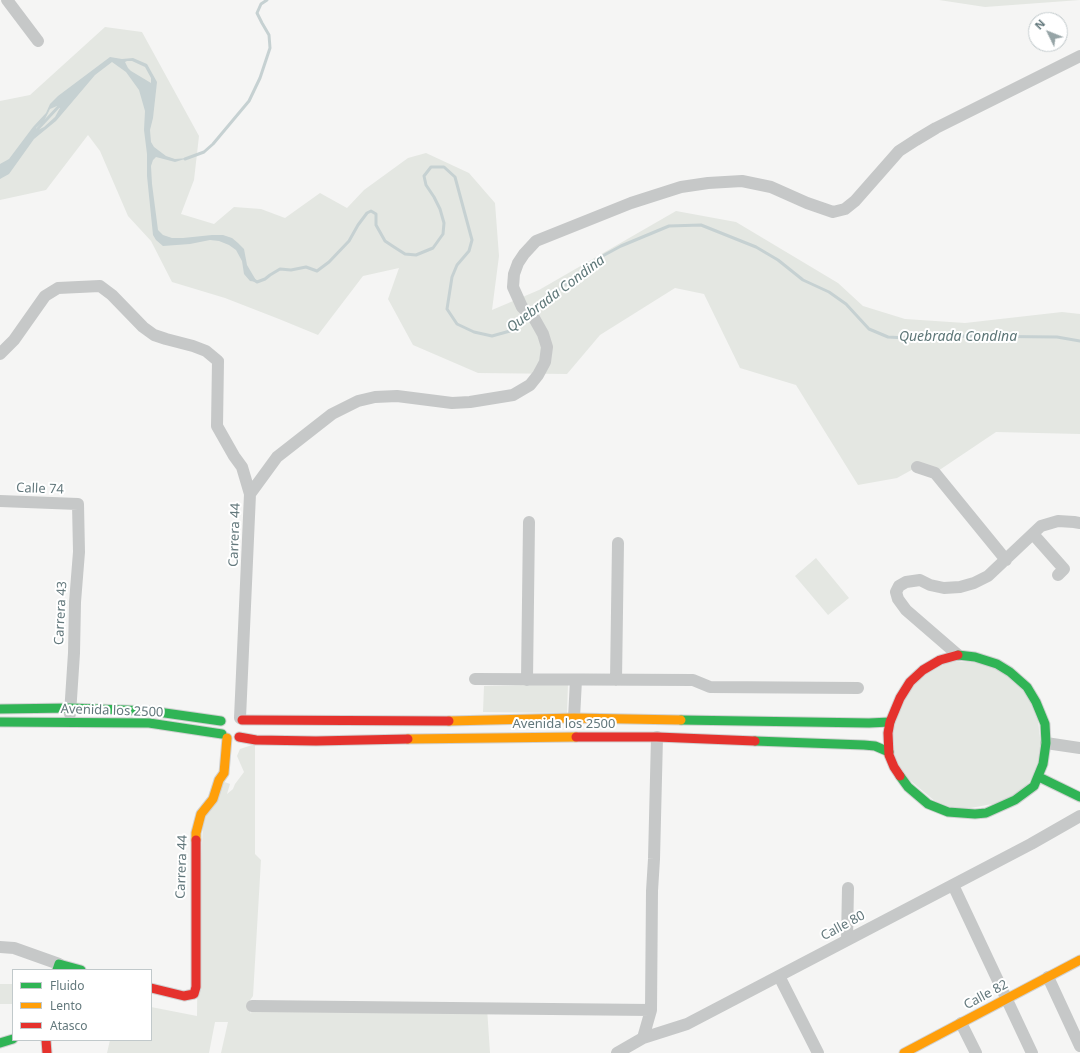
<!DOCTYPE html>
<html>
<head>
<meta charset="utf-8">
<style>
  body { margin:0 }
  #map { position:relative; width:1080px; height:1053px; overflow:hidden; background:#f5f5f4; font-family:"Noto Sans",sans-serif }
  canvas { display:block }
  .legend { position:absolute; left:12px; top:969px; width:140px; height:72px; box-sizing:border-box; background:#fff; border:1px solid #c1c9cb; margin:0; padding:5px 7px; list-style:none; font-size:12px; color:#63787c }
  .legend li { display:flex; align-items:center; gap:8px; height:20px }
  .legend b { width:20px; border:1px solid #c1c9cb }
  .north { position:absolute; left:1028px; top:12px; width:40px; height:40px; box-sizing:border-box; background:#fff; border:1px solid #c1c9cb; border-radius:50%; rotate:313deg; font-size:11px; font-weight:700; line-height:16px; text-align:center; color:#63787c }
  .north::after { content:''; display:block; margin:auto; width:14px; height:18px; background:#96a4a6; clip-path:polygon(50% 0,100% 100%,50% 72%,0 100%) }
</style>
</head>
<body>
<div id="map">
<canvas width="1080" height="1053"></canvas>
<ul class="legend">
<li><b style="height:5px;background:#30b455"></b>Fluido</li>
<li><b style="height:5px;background:#ff9f0a"></b>Lento</li>
<li><b style="height:5px;background:#e5322d"></b>Atasco</li>
</ul>
<div class="north">N</div>
</div>
<script>
const ctx = document.querySelector('canvas').getContext('2d');
ctx.lineJoin = 'round';
function fill(path, color) {
  ctx.fillStyle = color;
  ctx.fill(path, 'evenodd');
}
function poly(rows) {
  const path = new Path2D();
  for (const r of rows) {
    path.moveTo(r[0], r[1]);
    for (let i = 2; i < r.length; i += 2) path.lineTo(r[i], r[i + 1]);
  }
  return path;
}
function stroke(path, color, width, dash) {
  ctx.strokeStyle = color;
  ctx.lineWidth = width;
  ctx.lineCap = dash ? 'butt' : 'round';
  ctx.setLineDash(dash || []);
  ctx.stroke(path);
}
function drawText(font, color, halo, rows, align = 'center') {
  ctx.font = font + ' "Noto Sans",sans-serif';
  ctx.lineWidth = 4;
  ctx.setLineDash([]);
  ctx.textBaseline = 'middle';
  ctx.strokeStyle = halo;
  ctx.fillStyle = color;
  for (const [text, x, y, turn = 0] of rows) {
    ctx.save();
    ctx.translate(x, y);
    ctx.rotate((+turn || 0) * Math.PI / 180);
    ctx.textAlign = isNaN(turn) ? turn : align;
    if (halo) ctx.strokeText(text, 0, 0);
    ctx.fillText(text, 0, 0);
    ctx.restore();
  }
}
fill(poly([
  [939,0,1080,0,985,7],
  [105,27,142,32,199,136,194,180,181,214,214,224,234,207,261,209,285,218,320,193,347,208,364,190,408,158,426,153,469,173,495,203,499,256,492,310,539,290,676,211,736,222,838,283,863,306,905,319,965,323,1062,312,1080,314,1080,434,996,432,935,473,917,467,897,478,858,485,796,385,740,368,704,294,675,288,600,335,567,374,478,373,413,345,388,299,399,268,363,276,318,335,279,319,225,298,172,282,151,241,128,216,100,151,88,135,46,190,0,200,0,101,30,95],
  [816,558,849,598,828,615,795,576],
  [940,660,997,664,1036,703,1043,764,1015,800,948,812,894,767,890,722,900,698],
  [568,684,567,713,483,712,484,686],
  [255,744,255,854,261,860,253,996,248,1003,251,1014,252,1006,487,1008,490,1053,221,1053,228,1022,215,1022,209,1053,107,1053,110,1040,151,1040,151,1007,197,1016,198,924,203,825,219,780,230,784,227,794,233,789,235,784,244,772,237,756,240,749],
  [0,984,13,984,13,1004,0,1004]
]), '#e4e7e2');
fill(poly([
  [110,57,122,59,133,58,147,64,157,82,153,118,150,130,151,142,154,147,166,156,175,159,188,158,175,162,156,157,153,160,151,166,152,184,158,230,163,235,172,238,183,238,212,235,223,235,232,238,238,243,244,249,247,265,257,282,250,281,244,274,242,261,236,250,229,245,219,241,210,240,190,244,163,246,156,240,153,235,147,176,147,154,144,130,145,111,139,90,126,72,112,62,95,75,56,121,34,139,9,174,0,179,0,164,9,159,33,127,46,113,50,104,58,96],
  [127,61,132,61,145,67,151,78,151,83,131,71,128,68,125,62],
  [57,106,60,108,55,117,44,127,36,131,36,128,44,121,50,109]
]), '#c6d1d2');
stroke(poly([
  [34,133,61,104],
  [185,159,204,152,213,144,249,101,260,78,270,48,269,35,262,23,257,13,261,4,267,0],
  [254,280,257,282,265,279,270,275,280,269,291,270,306,267,317,271,329,262,349,241,358,225,367,213,371,211,376,214,376,225,385,241,394,247,405,254,416,255,433,248,443,234,444,223,440,209,434,197,426,185,424,176,431,167,444,167,455,177,472,240,469,251,457,265,452,277,447,309,457,324,474,332,492,336,510,331,528,315],
  [532,311,597,259,621,246,669,226,701,225,756,247,778,260,803,280,829,292,846,304,869,329,888,337,924,339,955,336,1057,337,1080,341]
]), '#c6d1d2', 3);
const fast = poly([
  [0,709,70,708,151,711,221,721],
  [681,720,869,723,890,722],
  [0,722,149,723,222,734],
  [755,741,864,745,875,746,889,752],
  [900,776,908,787,928,804,948,812,975,814,986,813,1015,800,1034,786,1043,764,1046,743,1045,724,1036,702,1027,687,1010,672,997,664,975,657,958,655],
  [1039,777,1080,797],
  [57,970,59,964,81,970],
  [0,1043,13,1039]
]);
const slow = poly([
  [449,721,574,718,681,720],
  [408,739,576,737],
  [196,840,196,833,201,814,213,799,219,780,224,773,227,738],
  [904,1053,1080,960]
]);
const jam = poly([
  [242,720,449,721],
  [239,737,256,740,316,741,408,739],
  [576,737,657,737,755,741],
  [900,776,894,767,889,755,888,733,890,722,900,698,910,682,923,670,940,660,958,655],
  [151,988,184,996,194,994,196,987,196,840],
  [46,1040,47,1053]
]);
stroke(fast, '#d0d1d1', 11);
stroke(slow, '#d0d1d1', 11);
stroke(jam, '#d0d1d1', 11);
stroke(poly([
  [7,0,38,41],
  [0,354,14,340,45,296,58,288,100,286,112,295,143,327,154,335,166,339,193,346,206,351,218,361,217,426,234,456,242,467,250,494,240,718],
  [917,467,935,473,1006,560],
  [250,494,277,457,332,414,358,401,375,397,397,396,452,403,470,402,513,395,530,385,538,375,545,362,547,347,543,334,534,318,522,307,513,287,514,274,518,263,524,254,536,241,631,203,681,187,708,183,742,181,771,187,807,203,833,212,845,209,855,201,899,151,916,140,936,128,1080,56],
  [0,501,78,504,79,552,75,602,74,653,70,714],
  [1033,534,1064,569,1058,575],
  [958,655,906,610,898,599,896,592,899,586,906,582,920,580,930,585,944,588,960,587,974,583,988,576,1041,526,1058,521,1074,522,1080,523],
  [475,679,693,680,710,687,858,688],
  [527,680,529,522],
  [616,680,618,543],
  [574,718,576,680],
  [1046,743,1080,748],
  [953,885,1032,1053],
  [847,939,848,888],
  [0,947,14,948,59,964],
  [779,976,818,1053],
  [1048,977,1080,1046],
  [252,1006,651,1010],
  [961,1023,976,1053],
  [643,1038,651,1010,652,891,654,859,657,737],
  [617,1053,643,1038,687,1024,1031,844,1080,816]
]), '#c6c8c8', 12);
stroke(fast, '#30b455', 9);
stroke(slow, '#ff9f0a', 9);
stroke(jam, '#e5322d', 9);
drawText('13px', '#63787c', '#fff', [
  ["Calle 74",40,489,2],
  ["Carrera 44",235,535,-88],
  ["Carrera 43",61,613,-87],
  ["Avenida los 2500",112,711,2],
  ["Avenida los 2500",564,724],
  ["Carrera 44",182,867,-88],
  ["Calle 80",843,926,-28],
  ["Calle 82",986,995,-28]
]);
drawText('italic 14px', '#5e7778', '#fff', [
  ["Quebrada Condina",556,294,-37],
  ["Quebrada Condina",958,337]
]);
</script>
</body>
</html>
